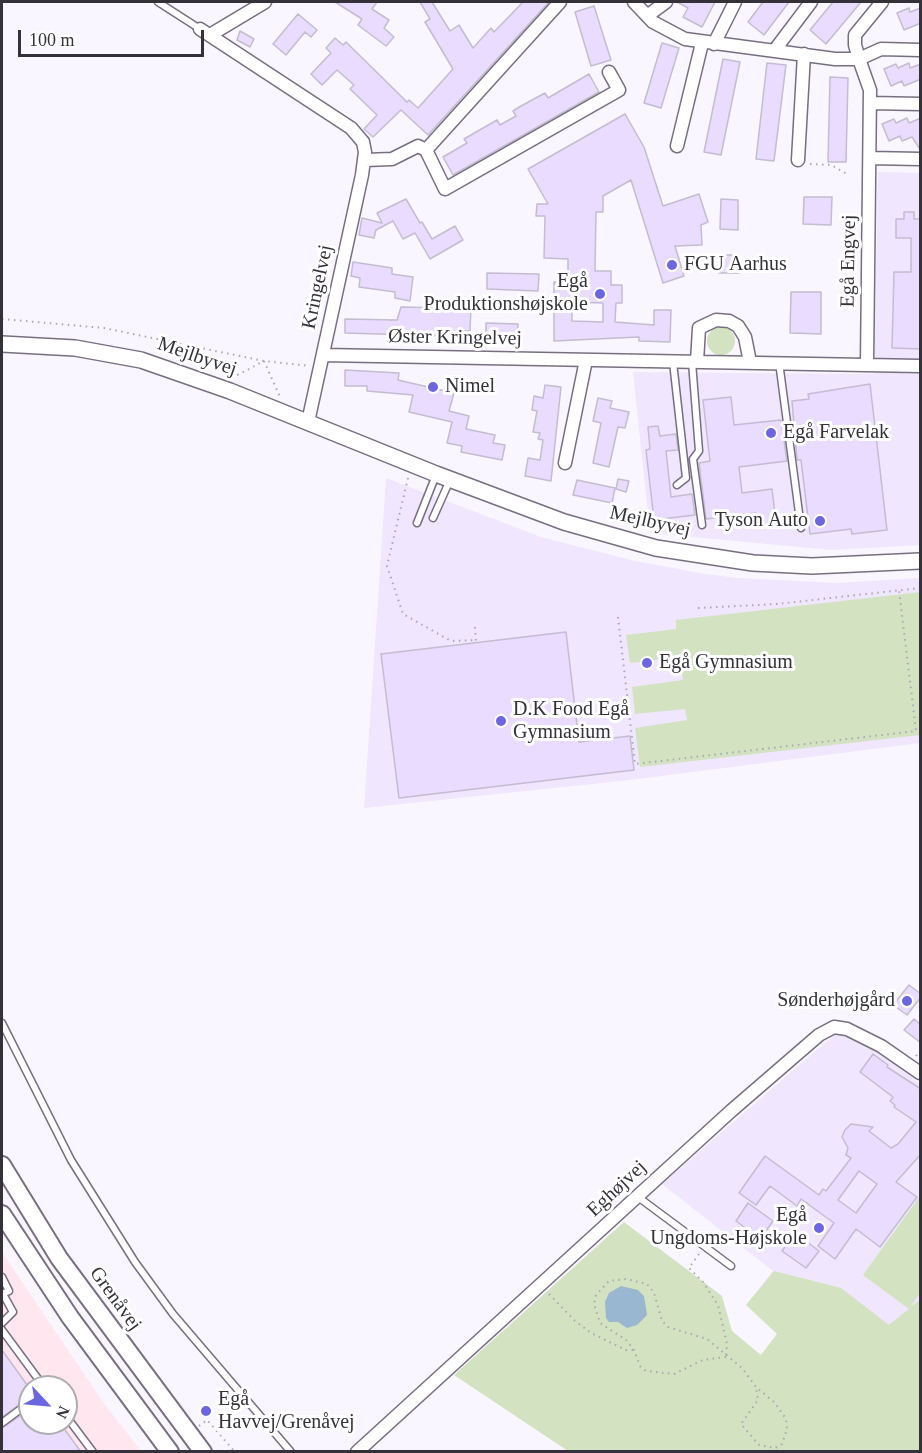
<!DOCTYPE html>
<html>
<head>
<meta charset="utf-8">
<style>
  body { margin:0 }
  #map { position:relative; width:922px; height:1453px; overflow:hidden; background:#f9f6ff; font-family:"Times New Roman",serif }
  canvas { display:block }
  .frame { position:absolute; inset:0; border:3px solid #343139; pointer-events:none }
  .north { position:absolute; left:18px; top:1375px; width:60px; height:60px; box-sizing:border-box; background:#fff; border:2px solid #aeadb0; border-radius:50%; rotate:116deg; font-size:16px; font-weight:700; line-height:24px; text-align:center; color:#343139 }
  .north::after { content:''; display:block; margin:auto; width:21px; height:27px; background:#6c66e0; clip-path:polygon(50% 0,100% 100%,50% 72%,0 100%) }
  .scale { position:absolute; left:18px; top:30px; width:186px; height:27px; box-sizing:border-box; border:3px solid #343139; border-top:0; padding-left:8px; font-size:18px; line-height:21px; white-space:nowrap; color:#343139; -webkit-text-stroke:4px #fff; paint-order:stroke }
</style>
</head>
<body>
<div id="map">
<canvas width="922" height="1453"></canvas>
<div class="frame"></div>
<div class="north">N</div>
<div class="scale">100 m</div>
</div>
<script>
const ctx = document.querySelector('canvas').getContext('2d');
ctx.lineJoin = 'round';
function fill(path, color) {
  ctx.fillStyle = color;
  ctx.fill(path, 'evenodd');
}
function poly(rows) {
  const path = new Path2D();
  for (const r of rows) {
    if (r.length === 3) {
      path.moveTo(r[0] + r[2], r[1]);
      path.arc(r[0], r[1], r[2], 0, 2 * Math.PI);
      continue;
    }
    path.moveTo(r[0], r[1]);
    for (let i = 2; i < r.length; i += 2) path.lineTo(r[i], r[i + 1]);
  }
  return path;
}
function stroke(path, color, width, dash) {
  ctx.strokeStyle = color;
  ctx.lineWidth = width;
  ctx.lineCap = dash ? 'butt' : 'round';
  ctx.setLineDash(dash || []);
  ctx.stroke(path);
}
function drawText(font, color, halo, rows, align = 'center') {
  ctx.font = font + ' "Times New Roman",serif';
  ctx.lineWidth = 6;
  ctx.setLineDash([]);
  ctx.textBaseline = 'middle';
  ctx.strokeStyle = halo;
  ctx.fillStyle = color;
  for (const [text, x, y, turn = 0] of rows) {
    ctx.save();
    ctx.translate(x, y);
    ctx.rotate((+turn || 0) * Math.PI / 180);
    ctx.textAlign = isNaN(turn) ? turn : align;
    if (halo) ctx.strokeText(text, 0, 0);
    ctx.fillText(text, 0, 0);
    ctx.restore();
  }
}
fill(poly([
  [2,1252,105,1405,141,1451,2,1451],
  [30,1387,66,1387,66,1423,30,1423]
]), '#ffe6ef');
fill(poly([
  [878,172,920,173,920,545,831,550,650,533,633,372,874,374],
  [386,478,541,537,635,561,705,574,739,578,836,583,920,578,920,743,630,780,364,808],
  [835,1034,850,1035,877,1050,920,1084,920,1313,843,1393,746,1305,773,1271,662,1184]
]), '#f0e6fd');
fill(poly([
  [721,341,14],
  [920,592,920,735,640,767,635,728,687,720,685,709,635,714,632,687,683,680,680,657,630,663,626,635,676,629,676,620],
  [920,1196,920,1293,911,1306,920,1300,920,1451,568,1451,454,1375,624,1222,722,1296,732,1331,761,1355,777,1334,746,1305,774,1271,841,1288,889,1325,909,1309,863,1275]
]), '#d3e2c0');
fill(poly([
  [621,1286,638,1290,644,1296,647,1315,637,1325,627,1328,618,1322,609,1322,606,1318,605,1302,609,1293]
]), '#99b7d0');
const building = poly([
  [335,2,377,2,372,9,389,20,384,28,394,37,386,46,358,25,362,19,335,2],
  [420,2,432,2,450,31,459,25,473,48,491,28,494,32,523,2,549,2,428,135,401,110,373,137,364,129,377,115,350,89,354,85,337,70,322,85,311,74,331,53,326,48,335,38,343,45,346,42,407,102,409,100,418,108,453,69,425,22,430,19,420,2],
  [677,2,715,2,702,27,683,17,688,8,677,2],
  [763,2,789,2,764,35,748,22,763,2],
  [833,2,861,2,826,44,810,30,833,2],
  [594,6,611,60,591,66,575,12,594,6],
  [909,8,910,12,921,8,921,23,904,30,897,13,909,8],
  [298,14,317,30,311,37,305,32,286,55,273,44,298,14],
  [240,31,254,39,250,47,237,40,240,31],
  [662,43,679,48,661,108,644,103,662,43],
  [723,59,740,62,721,155,704,152,723,59],
  [767,63,786,65,774,161,756,159,767,63],
  [909,63,910,68,921,64,921,79,904,86,902,81,891,86,884,69,896,64,898,68,909,63],
  [589,74,599,92,453,175,443,157,467,143,464,139,497,120,500,125,516,116,513,111,521,106,545,93,548,98,589,74],
  [830,77,848,78,846,162,828,162,830,77],
  [625,114,644,147,663,206,699,194,708,222,701,225,702,245,675,246,684,276,663,283,631,180,603,196,603,212,596,212,595,271,611,271,611,285,622,285,622,303,616,303,615,322,654,325,654,310,671,310,670,342,639,341,639,337,554,341,554,282,568,283,568,259,544,258,545,216,536,216,537,204,548,204,528,169,625,114],
  [572,302,603,303,603,322,572,321,572,302],
  [907,118,909,123,921,118,921,151,912,137,902,141,900,136,889,141,882,124,894,119,896,123,907,118],
  [804,197,832,197,831,225,803,224,804,197],
  [406,199,420,223,422,222,432,239,455,226,463,240,430,259,415,233,403,239,393,221,376,230,374,238,359,235,362,218,382,223,377,213,406,199],
  [721,199,738,200,738,230,720,229,721,199],
  [904,212,914,212,914,219,921,219,921,349,892,348,894,272,911,272,911,238,896,238,896,219,904,219,904,212],
  [719,255,739,255,739,273,719,273,719,255],
  [353,262,392,268,392,274,413,277,410,301,395,298,395,292,359,287,360,278,351,276,353,262],
  [487,273,539,274,538,291,487,289,487,273],
  [791,292,821,292,821,334,790,333,791,292],
  [447,306,471,306,470,331,462,331,462,337,457,337,457,345,446,345,446,336,345,333,345,319,397,320,401,307,447,308,447,306],
  [486,323,518,324,517,340,486,339,486,323],
  [345,370,399,373,398,380,454,393,449,411,469,416,466,429,495,435,493,443,505,445,502,460,461,452,462,446,447,443,452,422,409,412,413,395,367,391,367,386,345,386,345,370],
  [870,384,887,530,852,534,851,529,810,534,801,460,797,460,792,401,809,399,808,394,870,384],
  [545,385,561,387,551,481,525,476,528,458,540,460,543,440,538,439,540,433,533,432,537,411,532,410,534,396,543,398,545,385],
  [731,397,734,425,781,420,787,461,739,467,742,493,772,489,776,523,758,526,756,513,706,519,699,463,710,461,703,400,731,397],
  [598,398,612,401,610,408,629,412,625,428,618,427,609,467,593,463,601,423,593,421,598,398],
  [658,426,660,436,676,434,678,450,666,451,671,497,692,494,695,515,654,520,646,450,650,449,648,427,658,426],
  [618,479,629,481,626,492,616,489,618,479],
  [577,480,615,488,612,503,573,495,577,480],
  [566,632,579,742,630,736,634,770,399,798,381,654,566,632],
  [909,985,921,994,921,997,907,1015,893,1005,909,985],
  [914,1019,921,1025,921,1043,904,1030,914,1019],
  [873,1054,888,1065,887,1067,921,1089,921,1154,896,1182,917,1197,880,1247,856,1229,835,1259,818,1246,834,1223,801,1199,797,1206,770,1186,756,1205,739,1193,765,1156,819,1195,823,1189,826,1191,851,1158,846,1155,848,1148,842,1137,845,1130,851,1124,873,1127,869,1131,891,1148,898,1144,916,1122,894,1107,895,1105,890,1101,893,1097,860,1072,873,1054],
  [859,1171,877,1184,856,1213,838,1200,859,1171],
  [748,1203,773,1221,760,1239,736,1221,748,1203],
  [795,1233,819,1251,806,1268,782,1251,795,1233],
  [2,1350,30,1389,30,1397,2,1417,2,1350],
  [30,1409,30,1423,60,1423,81,1452,2,1452,2,1428,30,1409]
]);
fill(building, '#e9dcfe');
stroke(building, '#c4bcd1', 1.5);
const service = poly([
  [158,2,200,29],
  [673,362,686,478,677,485],
  [692,362,699,451,693,459,702,525],
  [779,362,801,528],
  [433,518,450,480],
  [417,523,436,475],
  [2,1023,71,1160,135,1262,173,1314,291,1452],
  [638,1197,731,1266],
  [2,1277,9,1291,2,1294],
  [2,1323,13,1312,3,1294],
  [2,1330,44,1387],
  [66,1416,93,1452],
  [2,1423,30,1402]
]);
const minor = poly([
  [560,2,426,150,445,189,619,90,609,72],
  [634,2,653,22,685,39,835,59,859,59,870,90,867,364],
  [882,2,855,35,855,45,859,59,881,49,920,50],
  [647,16,666,2],
  [200,29,351,128,363,142,365,152,362,175,308,422],
  [210,35,265,2],
  [714,44,735,2],
  [774,51,811,2],
  [870,103,920,104],
  [677,146,702,43],
  [870,158,920,159],
  [365,160,392,159,418,146,426,150],
  [798,160,804,54],
  [323,355,920,366],
  [697,362,699,328,716,320,729,321,738,326,745,337,750,362],
  [565,463,586,360],
  [357,1452,731,1111,819,1035,834,1027,847,1029,881,1046,920,1073]
]);
const tertiary = poly([
  [2,344,75,348,141,360,230,391,436,474,564,522,656,548,753,563,812,566,920,561]
]);
const secondary = poly([
  [2,1165,59,1258,203,1452],
  [2,1214,70,1317,170,1452]
]);
stroke(service, '#776e81', 9);
stroke(minor, '#776e81', 15);
stroke(tertiary, '#776e81', 18);
stroke(secondary, '#776e81', 20);
stroke(poly([
  [810,164,831,165,849,175],
  [2,319,104,328,264,361,310,366],
  [264,361,280,397],
  [232,378,264,361],
  [408,478,387,566,403,614,451,641,476,640],
  [698,608,777,604,920,588],
  [618,617,635,764,916,731,899,590],
  [475,627,476,643],
  [916,1056,920,1051],
  [699,1254,689,1268,703,1282,718,1305,727,1344,726,1357],
  [549,1294,575,1321,591,1333,626,1350,634,1350],
  [726,1357,703,1360,674,1374,646,1371,640,1366,634,1350,626,1340,600,1323,594,1304,596,1295,609,1281,626,1279,647,1284,654,1293,662,1321,668,1327,707,1339,742,1368,756,1387,775,1403,786,1419,787,1429,782,1444,775,1448,759,1445,741,1424,758,1400,756,1387],
  [199,1426,207,1420,235,1452]
]), '#aba8b1', 2, [1.5, 4.5]);
stroke(service, '#fff', 6);
stroke(minor, '#fff', 12);
stroke(tertiary, '#fff', 15);
stroke(secondary, '#fff', 16);
for (const [x, y, r, color] of [
  [672,265,6,"#6c66e0"],
  [600,294,6,"#6c66e0"],
  [433,387,6,"#6c66e0"],
  [771,433,6,"#6c66e0"],
  [820,521,6,"#6c66e0"],
  [647,663,6,"#6c66e0"],
  [501,721,6,"#6c66e0"],
  [907,1001,6,"#6c66e0"],
  [819,1228,6,"#6c66e0"],
  [206,1411,6,"#6c66e0"]
]) {
  const dot = new Path2D();
  dot.arc(x, y, r, 0, 2 * Math.PI);
  ctx.fillStyle = color;
  ctx.fill(dot);
  stroke(dot, '#fff', 2);
}
drawText('20px', '#343139', '#fff', [
  ["Egå Engvej",849,261,-89],
  ["Kringelvej",318,287,-78],
  ["Øster Kringelvej",455,338,1],
  ["Mejlbyvej",197,357,19],
  ["Mejlbyvej",650,522,13],
  ["Eghøjvej",617,1189,-43],
  ["Grenåvej",115,1299,54]
]);
drawText('20px', '#343139', '#fff', [
  ["FGU Aarhus",684,265],
  ["Egå",588,282,"right"],
  ["Produktionshøjskole",588,305,"right"],
  ["Nimel",445,387],
  ["Egå Farvelak",783,433],
  ["Tyson Auto",808,521,"right"],
  ["Egå Gymnasium",659,663],
  ["D.K Food Egå",513,710],
  ["Gymnasium",513,733],
  ["Sønderhøjgård",895,1001,"right"],
  ["Egå",807,1216,"right"],
  ["Ungdoms-Højskole",807,1239,"right"],
  ["Egå",218,1400],
  ["Havvej/Grenåvej",218,1423]
], 'left');
</script>
</body>
</html>
